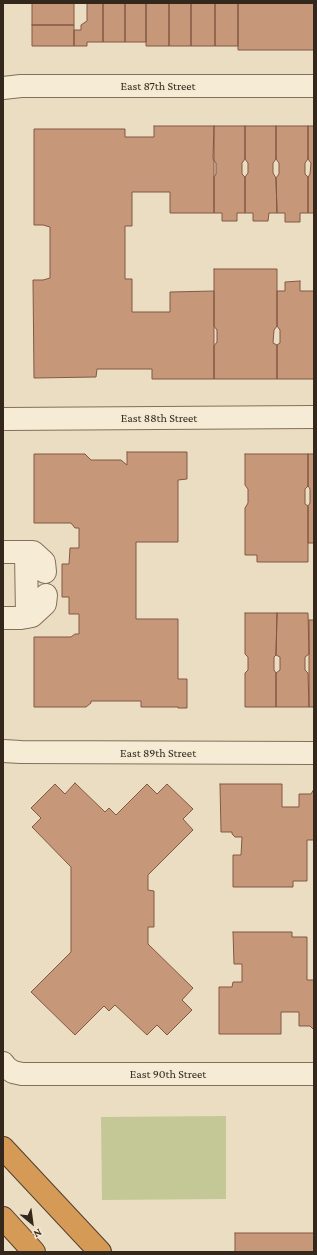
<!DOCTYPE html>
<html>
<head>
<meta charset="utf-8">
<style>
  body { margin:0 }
  #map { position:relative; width:317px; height:1255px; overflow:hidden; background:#ebddc2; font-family:"Crimson Pro",serif }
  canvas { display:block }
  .frame { position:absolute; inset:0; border:4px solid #34281d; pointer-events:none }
  .north { position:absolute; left:12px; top:1203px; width:40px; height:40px; -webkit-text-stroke:3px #f3e8d1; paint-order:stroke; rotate:151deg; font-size:11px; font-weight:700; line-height:16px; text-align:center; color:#34281d }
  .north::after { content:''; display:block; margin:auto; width:14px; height:18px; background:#34281d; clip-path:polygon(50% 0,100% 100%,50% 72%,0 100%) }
</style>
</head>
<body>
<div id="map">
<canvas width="317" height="1255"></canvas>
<div class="frame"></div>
<div class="north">N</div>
</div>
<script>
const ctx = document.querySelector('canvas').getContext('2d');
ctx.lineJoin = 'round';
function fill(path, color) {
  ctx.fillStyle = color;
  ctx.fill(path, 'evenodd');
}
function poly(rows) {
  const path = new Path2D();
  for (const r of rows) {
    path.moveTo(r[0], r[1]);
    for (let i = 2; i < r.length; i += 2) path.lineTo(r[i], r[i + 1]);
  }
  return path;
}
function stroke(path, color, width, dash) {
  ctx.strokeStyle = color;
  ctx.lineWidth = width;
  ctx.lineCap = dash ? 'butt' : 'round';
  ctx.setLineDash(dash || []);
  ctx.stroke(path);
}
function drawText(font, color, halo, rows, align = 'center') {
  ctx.font = font + ' "Crimson Pro",serif';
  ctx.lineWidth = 3;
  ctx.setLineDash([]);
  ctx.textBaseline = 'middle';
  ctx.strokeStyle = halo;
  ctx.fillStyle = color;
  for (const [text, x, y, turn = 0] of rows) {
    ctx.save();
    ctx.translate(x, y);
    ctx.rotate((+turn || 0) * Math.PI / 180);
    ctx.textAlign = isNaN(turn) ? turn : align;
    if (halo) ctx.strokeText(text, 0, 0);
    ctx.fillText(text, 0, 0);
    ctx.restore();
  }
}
fill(poly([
  [226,1116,226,1199,102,1200,101,1117]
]), '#c4c896');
const building = poly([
  [32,3,74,3,74,25,32,25,32,3],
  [87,3,103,3,103,42,87,42,87,46,74,46,74,30,81,30,81,25,87,21,87,3],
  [103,3,125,3,125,42,103,42,103,3],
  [125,3,146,3,146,42,125,42,125,3],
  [146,3,169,3,169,46,146,46,146,3],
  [169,3,191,3,191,46,169,46,169,3],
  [191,3,215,3,215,46,191,46,191,3],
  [215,3,238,3,238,46,215,46,215,3],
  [238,3,314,3,314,50,238,50,238,3],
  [32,25,74,25,74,46,32,46,32,25],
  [154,126,214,126,214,213,170,213,170,192,132,192,132,226,125,226,125,279,132,279,132,312,170,312,170,292,214,291,214,379,152,379,152,369,97,369,96,377,34,378,33,280,43,280,50,278,50,227,43,225,34,225,34,129,125,129,125,137,154,137,154,126],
  [214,126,245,126,245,159,242,163,242,174,245,177,245,213,237,213,237,221,222,221,222,213,214,213,214,177,216,174,216,163,213,159,214,126],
  [245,126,276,126,276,159,273,163,273,173,276,178,277,213,269,213,268,221,253,221,253,213,245,213,245,177,248,173,248,163,245,159,245,126],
  [276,126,308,126,308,159,305,163,305,174,308,177,308,213,300,213,300,222,285,222,285,213,277,213,276,178,279,174,279,163,276,159,276,126],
  [308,126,314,126,314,213,308,213,308,177,310,174,311,163,308,159,308,126],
  [214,269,277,269,277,326,274,330,273,343,277,345,277,379,214,379,214,346,217,342,217,330,214,326,214,269],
  [300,281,300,291,314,291,314,379,277,379,277,345,280,343,280,330,277,326,277,291,285,291,285,282,300,281],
  [127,452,187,452,187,479,178,480,178,542,136,542,136,619,178,619,178,679,187,679,187,708,178,708,178,707,141,707,141,701,91,701,91,703,86,707,34,707,34,637,71,637,75,634,79,634,79,614,69,614,69,597,62,597,62,564,69,564,70,548,79,548,79,528,75,528,71,523,34,523,34,454,85,454,91,460,121,460,127,465,127,452],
  [245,454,308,454,308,486,305,489,305,504,308,506,308,562,257,562,257,555,245,555,245,508,248,503,248,489,245,485,245,454],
  [308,454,314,454,314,543,308,543,308,506,310,503,310,489,308,486,308,454],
  [245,613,277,613,276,655,274,657,274,670,276,673,276,707,245,707,245,673,248,670,248,657,245,654,245,613],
  [277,613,308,613,309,654,305,657,305,670,308,673,309,707,276,707,276,673,280,670,280,657,276,655,277,613],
  [309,620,314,620,314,707,309,707,309,620],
  [75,783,105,812,109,808,116,815,147,784,157,794,167,784,193,809,183,819,193,830,148,875,148,890,154,891,154,927,148,927,148,944,193,988,182,1000,192,1010,167,1035,157,1025,147,1035,115,1005,109,1011,104,1006,75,1035,31,992,71,952,71,867,32,827,41,818,31,808,55,784,65,794,75,783],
  [220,784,282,784,282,807,299,807,299,794,311,794,314,789,314,840,307,840,307,881,293,881,293,887,233,887,233,855,241,855,242,837,235,837,232,834,232,832,221,832,220,784],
  [233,932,292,932,292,937,307,937,307,980,314,980,314,1030,310,1026,299,1026,299,1012,281,1012,281,1034,219,1034,219,987,232,987,233,982,242,982,242,964,234,964,233,932],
  [235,1233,314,1233,314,1252,235,1252,235,1233]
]);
fill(building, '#c7977a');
stroke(building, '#815942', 1);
const minor = poly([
  [3,88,21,86,314,86],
  [3,419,314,417],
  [3,552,33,552,44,562,45,572],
  [26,552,27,617],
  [3,618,21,618,32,616,45,604,46,595],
  [3,751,21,752,314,753],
  [3,1063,7,1068,13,1072,22,1074,314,1074]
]);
const highway = poly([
  [3,1148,100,1252],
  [3,1218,34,1252]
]);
stroke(minor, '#836f5a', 24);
stroke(highway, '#513e2e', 24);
stroke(minor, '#f6ebd4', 22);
stroke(highway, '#d69a57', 22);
drawText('12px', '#34281d', '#f3e8d1', [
  ["East 87th Street",158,86],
  ["East 88th Street",159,418],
  ["East 89th Street",158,753],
  ["East 90th Street",168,1074]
]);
</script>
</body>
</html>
